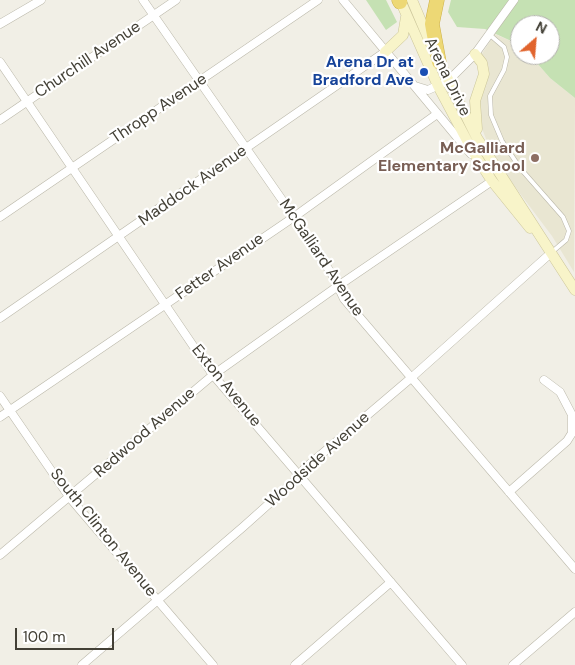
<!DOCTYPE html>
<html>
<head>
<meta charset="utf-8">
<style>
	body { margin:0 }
	#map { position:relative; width:575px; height:665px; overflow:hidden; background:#f1efe6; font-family:"DM Sans",sans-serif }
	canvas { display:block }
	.north { position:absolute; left:510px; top:15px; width:50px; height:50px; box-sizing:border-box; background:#fff; border:1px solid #b4b3af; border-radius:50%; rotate:27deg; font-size:14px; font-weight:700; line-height:20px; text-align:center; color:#434036 }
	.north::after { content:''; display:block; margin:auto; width:18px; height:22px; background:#e1642d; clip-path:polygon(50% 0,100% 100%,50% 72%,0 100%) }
	.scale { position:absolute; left:15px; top:628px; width:99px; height:22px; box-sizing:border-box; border:2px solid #434036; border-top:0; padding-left:6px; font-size:15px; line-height:18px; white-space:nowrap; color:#434036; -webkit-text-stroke:4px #fff; paint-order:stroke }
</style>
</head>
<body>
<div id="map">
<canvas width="575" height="665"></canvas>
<div class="north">N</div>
<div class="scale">100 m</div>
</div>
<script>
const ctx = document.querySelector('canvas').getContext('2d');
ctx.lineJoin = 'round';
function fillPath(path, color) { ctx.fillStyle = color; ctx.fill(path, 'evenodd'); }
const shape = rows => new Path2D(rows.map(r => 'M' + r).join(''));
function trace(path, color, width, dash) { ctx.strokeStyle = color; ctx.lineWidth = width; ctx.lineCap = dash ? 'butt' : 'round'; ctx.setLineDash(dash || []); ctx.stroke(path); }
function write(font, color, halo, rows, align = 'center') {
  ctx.font = font + ' "DM Sans",sans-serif'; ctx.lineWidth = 4.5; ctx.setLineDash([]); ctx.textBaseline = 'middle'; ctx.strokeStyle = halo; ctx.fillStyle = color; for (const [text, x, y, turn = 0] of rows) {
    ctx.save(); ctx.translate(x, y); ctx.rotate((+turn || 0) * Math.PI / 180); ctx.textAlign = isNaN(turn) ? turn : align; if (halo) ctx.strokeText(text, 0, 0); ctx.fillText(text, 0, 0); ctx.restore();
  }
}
fillPath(shape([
	[495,34,520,45,520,55,530,55,550,78,575,98,574,272,552,236,509,179,490,149,479,121,481,55]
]), '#e9e6d2');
fillPath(shape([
	[366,0,386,0,397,22,386,30],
	[451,0,575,0,575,98,550,78,530,55,550,55,550,25,520,25,520,45,485,29,457,27,448,12]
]), '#c5e1b3');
const service = shape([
	[490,35,504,47,507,57,504,70,490,96,491,115,502,141,520,168,563,217,569,231,566,240,552,252]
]);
const minor = shape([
	[143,0,294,217,333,276,344,299,575,569],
	[343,0,471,154],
	[0,24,41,0],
	[0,62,213,375,462,665],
	[415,86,428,90,448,81,475,54,514,0],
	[0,120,176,0],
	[0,217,318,0],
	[0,318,385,52],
	[0,396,70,498,213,665],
	[0,417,294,217,437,114],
	[509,492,567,441,572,433,572,415,560,392,544,380],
	[0,555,213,375,338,286,492,181],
	[82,665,243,527,300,476,304,469,411,378,552,252],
	[295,665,391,582],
	[513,665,575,612]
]);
const secondary = shape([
	[400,0,438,86,472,150,492,181,530,228],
	[412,0,432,47,477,138,575,290],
	[385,52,403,35,406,17],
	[475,54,482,63,484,74,475,101,477,129]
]);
const motorway = shape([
	[399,0,400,2],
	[437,0,432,24,439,62]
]);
trace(service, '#bbb8aa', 5);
trace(minor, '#bbb8aa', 9);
trace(secondary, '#ccc69b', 11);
trace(motorway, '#cbaf47', 15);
trace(service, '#fff', 4);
trace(minor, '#fff', 8);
trace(secondary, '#f8f4c9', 10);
trace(motorway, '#edd875', 14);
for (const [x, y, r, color] of [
	[424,72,5,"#1a4fb4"],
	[535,158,5,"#8d6e63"]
]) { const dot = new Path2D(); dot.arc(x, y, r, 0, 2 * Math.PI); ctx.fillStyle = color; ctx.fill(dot); trace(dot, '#fff', 2); }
write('16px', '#434036', '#fff', [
	["Churchill Avenue",88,60,-34],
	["Arena Drive",447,77,64],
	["Thropp Avenue",159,109,-34],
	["Maddock Avenue",193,186,-35],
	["McGalliard Avenue",321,258,56],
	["Fetter Avenue",220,267,-35],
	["Exton Avenue",226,386,51],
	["Redwood Avenue",145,433,-41],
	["Woodside Avenue",318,460,-42],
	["South Clinton Avenue",103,533,51]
]);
write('bold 16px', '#164399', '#fff', [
	["Arena Dr at",414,63],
	["Bradford Ave",414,81]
], 'right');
write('bold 16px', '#785e54', '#fff', [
	["McGalliard",525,149],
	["Elementary School",525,167]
], 'right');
</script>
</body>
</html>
